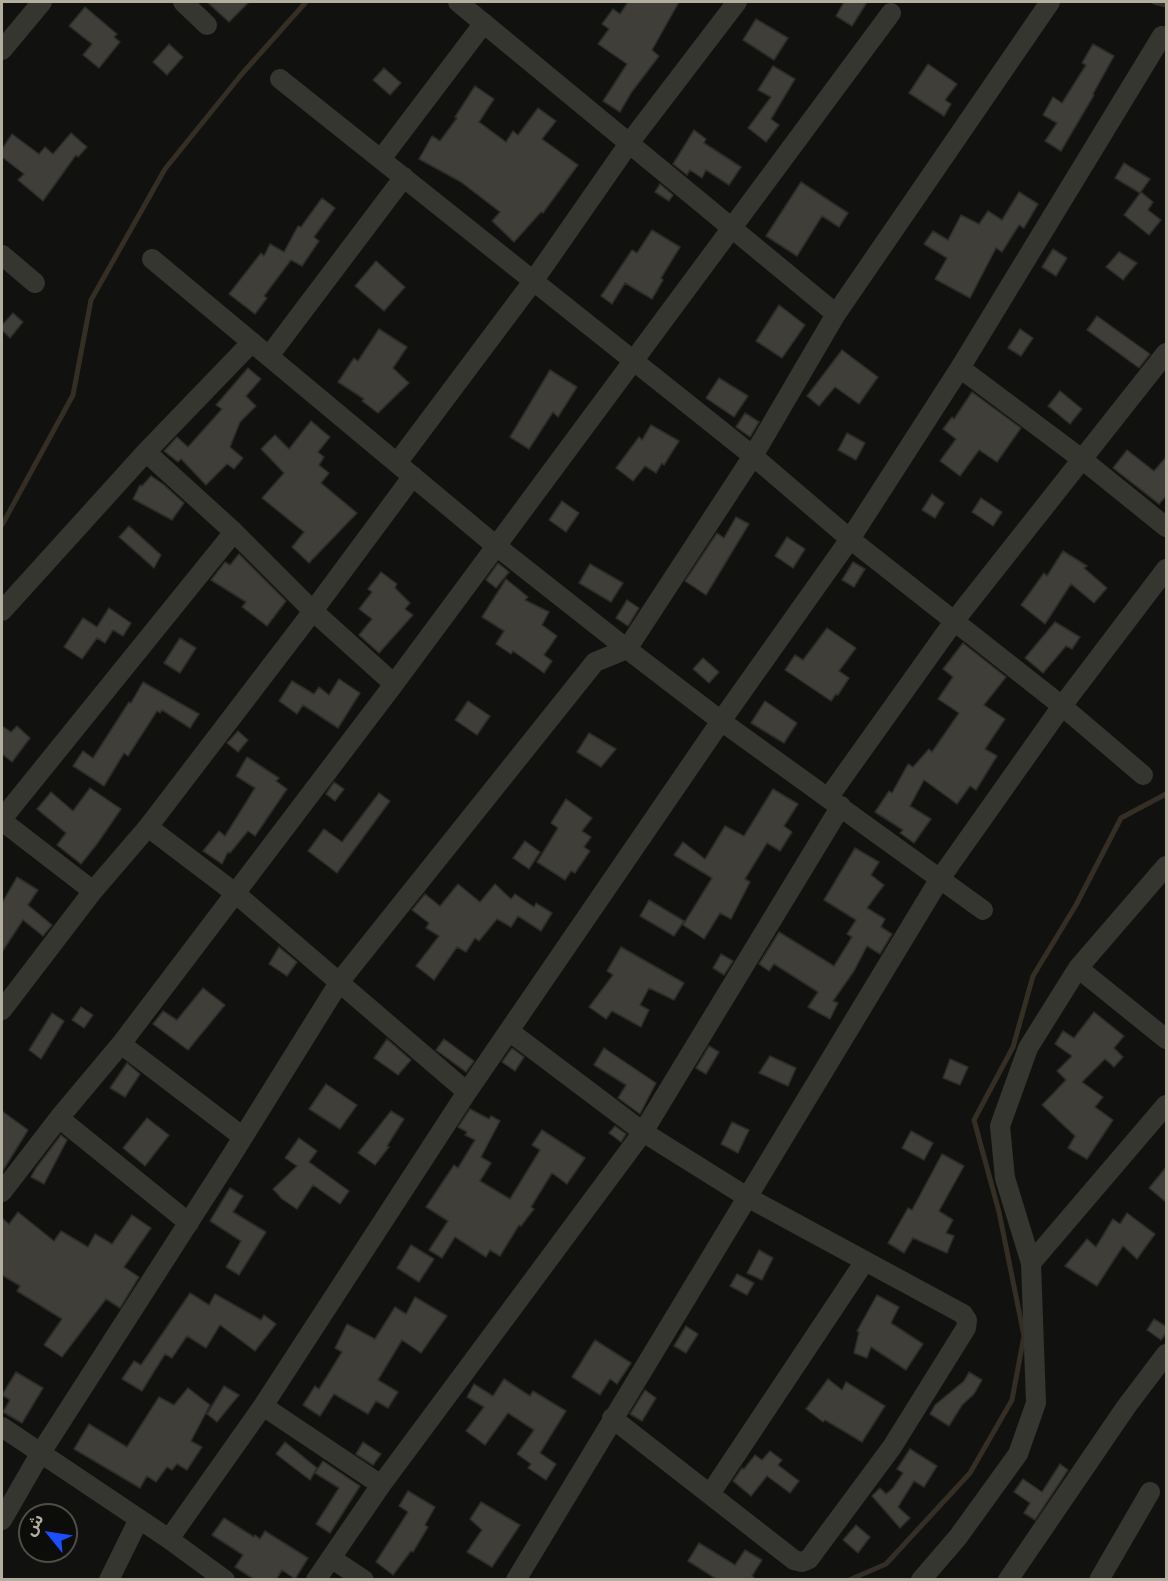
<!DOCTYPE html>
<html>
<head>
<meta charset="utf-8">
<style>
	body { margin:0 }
	#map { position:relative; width:1168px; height:1581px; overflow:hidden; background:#11110f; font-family:"Space Grotesk","Noto Sans Arabic",sans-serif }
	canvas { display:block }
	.frame { position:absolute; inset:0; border:3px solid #b3af9f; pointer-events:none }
	.north { position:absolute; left:18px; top:1503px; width:60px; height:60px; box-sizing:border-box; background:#0c0c0a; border:2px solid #4f4d46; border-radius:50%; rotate:300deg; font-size:16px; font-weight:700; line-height:24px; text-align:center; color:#b3af9f }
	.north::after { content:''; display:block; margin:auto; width:21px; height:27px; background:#1b4efd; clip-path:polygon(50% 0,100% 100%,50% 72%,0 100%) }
</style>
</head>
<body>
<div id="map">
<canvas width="1168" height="1581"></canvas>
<div class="frame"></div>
<div class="north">ش</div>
</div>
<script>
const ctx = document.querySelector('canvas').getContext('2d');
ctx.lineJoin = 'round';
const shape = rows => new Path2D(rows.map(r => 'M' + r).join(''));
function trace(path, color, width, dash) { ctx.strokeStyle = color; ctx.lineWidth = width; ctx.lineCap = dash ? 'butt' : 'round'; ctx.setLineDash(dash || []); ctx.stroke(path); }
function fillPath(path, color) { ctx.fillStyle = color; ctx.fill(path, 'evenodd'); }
trace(shape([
	[1154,2,1166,5],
	[2,525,73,395,91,300,165,169,241,75,306,2],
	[849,1580,886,1564,970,1473,1012,1400,1024,1336,999,1212,974,1120,1013,1047,1033,976,1076,905,1121,818,1166,794]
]), '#352e25', 5);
const building = shape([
	[207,2,249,2,229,22,207,2],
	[628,2,679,2,652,50,659,56,631,93,620,112,603,101,627,64,598,44,609,29,602,24,613,9,620,14,628,2],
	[844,2,867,2,852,26,836,16,844,2],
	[85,7,117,34,114,37,120,42,99,68,83,55,92,44,69,26,85,7],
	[756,19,788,38,774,60,743,40,756,19],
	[169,44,183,57,167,75,153,62,169,44],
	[1093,44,1114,56,1093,94,1094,95,1061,151,1045,141,1057,123,1043,115,1053,97,1062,103,1086,65,1082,63,1093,44],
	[928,64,957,84,945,100,951,104,944,116,909,93,928,64],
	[773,66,795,79,771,119,779,125,766,142,748,128,771,97,758,90,773,66],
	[384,68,401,83,390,95,373,80,384,68],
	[475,86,494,99,479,122,506,142,513,131,518,135,538,108,556,121,542,139,578,165,543,213,541,212,514,242,492,221,500,212,461,182,419,159,432,136,440,141,457,118,455,117,475,86],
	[694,130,706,139,704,143,741,167,729,185,706,170,702,178,690,170,687,175,673,164,694,130],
	[71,133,87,147,78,157,76,155,43,201,18,180,24,174,2,157,2,149,12,134,39,154,45,147,53,154,71,133],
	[1124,163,1150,179,1140,193,1115,178,1124,163],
	[801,182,848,213,839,227,822,216,797,256,766,236,801,182],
	[660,184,673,195,669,201,655,192,660,184],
	[1019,192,1038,204,1024,228,1019,225,1002,252,996,248,970,298,935,279,947,258,924,244,933,231,948,240,961,215,979,224,988,211,1002,220,1019,192],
	[1141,192,1153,202,1148,210,1161,220,1149,235,1124,215,1141,192],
	[322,198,335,208,314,237,319,241,302,266,291,260,264,296,267,298,255,314,229,294,261,253,264,256,270,244,284,252,298,226,301,227,322,198],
	[652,230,680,247,661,278,663,280,652,299,625,283,612,304,601,296,632,250,637,253,652,230],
	[1053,249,1067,258,1056,276,1042,267,1053,249],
	[1119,252,1137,263,1123,280,1106,267,1119,252],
	[376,261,405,287,384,311,355,286,376,261],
	[779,305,805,325,782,358,756,341,779,305],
	[13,313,23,322,10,338,2,330,2,325,13,313],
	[1097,316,1150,354,1139,368,1087,330,1097,316],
	[379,329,407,347,393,368,409,383,378,413,362,401,364,399,338,382,354,358,358,361,379,329],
	[1020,329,1033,338,1021,356,1008,348,1020,329],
	[842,350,878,377,859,404,835,387,819,406,807,396,842,350],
	[248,368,261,379,246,396,256,406,240,422,230,447,243,458,234,469,227,464,206,485,181,459,178,462,164,451,177,437,188,447,222,409,216,405,248,368],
	[550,370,577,387,558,417,553,412,529,449,510,437,550,370],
	[719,378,748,396,734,417,706,398,719,378],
	[1060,391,1082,409,1070,424,1048,406,1060,391],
	[972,392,1021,428,997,462,979,450,960,476,940,461,956,439,943,429,952,417,954,419,972,392],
	[745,413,759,422,750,437,736,427,745,413],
	[311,421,330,437,318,452,324,457,319,465,329,473,321,483,357,513,309,563,292,547,304,532,262,498,284,473,261,449,275,435,289,449,311,421],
	[651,425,679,441,664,465,662,463,656,473,645,466,633,481,616,468,639,437,642,440,651,425],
	[847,433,865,443,856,460,838,450,847,433],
	[1127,450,1154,471,1167,456,1167,495,1159,504,1113,468,1127,450],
	[151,476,163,484,184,503,172,520,133,499,140,485,142,486,151,476],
	[932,494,944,503,935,518,922,510,932,494],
	[981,498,1002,512,993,526,972,512,981,498],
	[562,501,579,513,566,532,549,520,562,501],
	[736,517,749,524,706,595,685,581,717,533,724,538,736,517],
	[129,526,161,555,154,568,119,537,129,526],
	[787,537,805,549,793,568,775,556,787,537],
	[1063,551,1087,566,1084,568,1107,588,1094,603,1071,584,1045,624,1021,605,1044,573,1047,576,1063,551],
	[239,554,286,601,267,626,242,607,246,602,211,580,225,562,230,565,239,554],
	[853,562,865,569,854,587,842,580,853,562],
	[498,563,509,572,496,588,486,580,498,563],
	[590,564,623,583,611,602,579,583,590,564],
	[381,572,397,584,395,588,410,603,405,609,413,615,379,653,359,635,372,619,359,609,372,592,368,589,381,572],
	[506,579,528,597,525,600,549,612,542,625,557,636,544,655,552,661,544,673,513,651,511,654,496,644,504,631,482,617,506,579],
	[627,600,639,608,628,626,616,618,627,600],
	[109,608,131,623,123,636,113,630,105,643,97,638,82,659,64,647,83,618,97,627,109,608],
	[1055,622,1080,637,1072,649,1066,646,1043,673,1025,658,1055,622],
	[827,628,856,648,839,671,849,678,838,695,836,694,831,701,785,670,795,655,803,660,827,628],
	[180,638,196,648,180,673,164,663,180,638],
	[963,643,1006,677,984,705,1005,719,985,749,997,756,976,790,970,786,957,804,924,780,910,806,931,819,914,843,900,833,903,830,875,812,889,791,892,793,908,764,913,767,929,749,932,752,959,713,938,699,953,677,943,669,963,643],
	[703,658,719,672,709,683,693,669,703,658],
	[339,679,360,693,338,728,303,705,297,714,279,701,292,681,314,694,319,687,329,695,339,679],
	[143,682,199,714,190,728,162,710,160,713,157,711,128,756,124,753,104,786,73,766,83,751,93,758,129,702,131,703,143,682],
	[468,701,490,716,477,735,455,720,468,701],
	[765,701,797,723,784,743,751,723,765,701],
	[2,726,11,732,17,726,30,738,12,762,2,754,2,726],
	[238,731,248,740,238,752,227,743,238,731],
	[589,733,616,749,601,767,577,752,589,733],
	[247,757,279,778,276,781,287,789,255,836,248,831,230,853,228,852,222,864,203,851,219,831,225,836,255,788,236,776,247,757],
	[334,782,344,789,335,801,326,794,334,782],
	[90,788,121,809,97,844,81,864,57,845,66,833,37,809,51,792,73,811,90,788],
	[773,789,798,804,784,826,792,832,780,851,767,843,745,879,750,882,731,919,720,913,704,939,683,925,712,878,674,855,683,842,705,859,725,826,744,836,773,789],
	[379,793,390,801,337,873,308,851,324,829,342,842,379,793],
	[566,799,592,818,582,831,591,837,584,847,590,851,575,873,571,871,565,880,537,862,558,828,551,823,566,799],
	[525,841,540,852,529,869,513,858,525,841],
	[855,848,879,862,871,875,884,885,867,908,885,919,881,927,892,934,880,954,867,946,854,971,833,1001,838,1003,830,1019,808,1007,818,992,774,964,769,971,759,964,779,932,834,966,852,937,847,934,856,920,824,900,855,848],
	[17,877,38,890,28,905,52,925,43,936,23,920,2,952,2,903,17,877],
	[458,884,480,902,495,884,511,899,515,894,534,907,536,903,552,913,541,931,518,916,511,927,497,919,479,941,475,938,466,952,457,947,434,980,416,966,439,936,426,928,429,923,412,910,425,894,440,906,458,884],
	[649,900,684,921,674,936,640,916,649,900],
	[279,947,297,962,287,976,269,964,279,947],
	[621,947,684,983,674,1000,649,988,640,1005,649,1010,641,1027,612,1011,606,1019,589,1007,613,975,607,971,621,947],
	[721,954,733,961,724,975,713,968,721,954],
	[203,988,225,1005,188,1050,153,1024,163,1011,177,1020,203,988],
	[81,1007,93,1015,84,1028,72,1020,81,1007],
	[1094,1012,1124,1036,1114,1048,1123,1057,1114,1067,1105,1059,1082,1082,1103,1097,1095,1107,1113,1120,1087,1159,1068,1148,1075,1136,1042,1105,1066,1080,1057,1071,1072,1056,1055,1044,1063,1031,1074,1038,1094,1012],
	[52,1013,64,1021,41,1059,29,1050,52,1013],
	[387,1039,411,1060,398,1075,374,1058,387,1039],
	[444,1039,474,1061,466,1072,436,1050,444,1039],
	[709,1046,719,1052,706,1074,696,1068,709,1046],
	[512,1048,524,1057,515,1071,502,1062,512,1048],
	[604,1048,656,1083,640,1114,618,1098,626,1085,594,1065,604,1048],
	[770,1056,796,1068,788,1086,759,1073,770,1056],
	[950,1059,968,1067,960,1085,943,1078,950,1059],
	[127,1063,140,1074,125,1097,110,1088,127,1063],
	[326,1084,357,1105,340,1129,309,1109,326,1084],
	[470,1109,489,1119,491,1116,500,1121,481,1157,491,1163,480,1181,510,1199,540,1150,532,1145,542,1130,585,1158,567,1184,552,1173,531,1207,534,1209,521,1226,519,1225,500,1256,490,1250,486,1257,455,1237,442,1258,429,1250,448,1221,426,1207,454,1165,458,1168,475,1140,465,1135,467,1132,458,1127,470,1109],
	[2,1111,28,1130,2,1172,2,1111],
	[391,1111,404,1119,387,1146,389,1147,375,1165,358,1153,391,1111],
	[147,1118,169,1135,145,1166,123,1148,147,1118],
	[732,1122,749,1130,738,1153,721,1144,732,1122],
	[615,1126,626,1134,621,1142,609,1133,615,1126],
	[911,1131,933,1143,924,1160,902,1148,911,1131],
	[61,1135,67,1140,44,1184,31,1177,36,1168,61,1135],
	[299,1138,317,1151,309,1162,349,1191,340,1204,313,1185,297,1209,282,1199,273,1189,297,1166,285,1158,299,1138],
	[942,1154,964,1166,939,1211,953,1220,946,1233,954,1236,947,1253,913,1238,904,1253,888,1243,908,1208,912,1210,942,1154],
	[1167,1166,1167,1203,1149,1188,1167,1166],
	[230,1188,243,1196,233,1212,266,1232,239,1275,226,1267,241,1241,210,1221,230,1188],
	[18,1212,54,1241,61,1231,88,1247,95,1234,112,1244,132,1215,151,1228,124,1267,139,1277,120,1308,106,1299,62,1357,44,1345,62,1319,17,1291,20,1286,2,1275,2,1218,9,1224,18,1212],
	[1127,1213,1155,1234,1137,1259,1123,1246,1097,1286,1065,1266,1087,1239,1096,1247,1113,1219,1120,1224,1127,1213],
	[411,1245,434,1259,419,1282,397,1268,411,1245],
	[759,1250,773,1258,762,1280,747,1273,759,1250],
	[737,1274,754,1283,747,1295,730,1286,737,1274],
	[190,1293,209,1305,215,1294,261,1320,264,1315,276,1324,255,1351,220,1325,206,1348,187,1336,172,1358,165,1354,142,1391,122,1379,134,1361,141,1365,190,1293],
	[877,1295,899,1307,891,1323,923,1344,906,1370,871,1347,867,1358,854,1353,859,1332,857,1331,877,1295],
	[415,1297,447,1316,421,1353,402,1340,378,1380,398,1392,388,1408,376,1401,368,1414,334,1394,320,1416,303,1405,315,1386,319,1389,342,1352,335,1348,347,1324,375,1339,395,1307,406,1314,415,1297],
	[1154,1319,1167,1327,1167,1332,1161,1340,1147,1330,1154,1319],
	[686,1326,698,1334,686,1353,674,1346,686,1326],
	[595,1340,631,1363,617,1384,610,1379,600,1395,572,1377,595,1340],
	[16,1372,43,1388,22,1423,3,1412,10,1400,2,1395,16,1372],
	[969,1372,982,1380,974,1394,962,1405,949,1426,930,1414,935,1405,964,1381,969,1372],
	[504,1379,530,1396,533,1391,566,1411,540,1453,556,1464,546,1480,528,1468,531,1464,517,1454,534,1430,508,1413,485,1445,466,1431,484,1407,467,1397,474,1384,493,1396,504,1379],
	[828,1379,842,1390,846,1382,885,1406,862,1442,825,1420,823,1422,806,1409,828,1379],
	[224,1386,239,1395,217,1422,207,1414,224,1386],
	[188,1388,210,1405,191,1441,202,1447,187,1470,177,1464,172,1470,167,1467,156,1482,147,1476,140,1488,74,1449,89,1424,127,1447,159,1397,174,1405,188,1388],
	[645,1390,656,1398,642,1421,630,1414,645,1390],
	[285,1442,317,1468,310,1480,276,1454,285,1442],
	[363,1442,381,1454,373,1465,356,1454,363,1442],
	[910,1449,937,1466,924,1487,914,1481,898,1507,910,1518,900,1528,872,1496,880,1488,886,1494,893,1488,903,1473,897,1469,910,1449],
	[770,1451,782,1460,778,1465,799,1481,790,1493,767,1476,751,1496,733,1481,742,1468,744,1469,755,1455,762,1460,770,1451],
	[323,1461,360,1486,330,1533,316,1524,339,1488,315,1473,323,1461],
	[1060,1464,1068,1470,1035,1520,1024,1513,1030,1503,1014,1492,1023,1479,1042,1492,1060,1464],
	[408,1491,435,1507,425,1525,428,1527,413,1552,411,1551,393,1575,376,1562,408,1512,399,1506,408,1491],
	[481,1502,520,1525,492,1567,467,1552,482,1530,470,1519,481,1502],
	[224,1518,254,1537,255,1535,260,1539,265,1531,308,1558,295,1579,282,1570,276,1580,255,1580,235,1567,243,1555,212,1535,224,1518],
	[856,1525,870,1537,858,1553,843,1540,856,1525],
	[699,1543,735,1565,745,1550,762,1560,752,1576,757,1580,718,1580,688,1561,699,1543]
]);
fillPath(building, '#3f3e38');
trace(building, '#2c2d29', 1.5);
trace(shape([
	[183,2,207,25],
	[458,2,836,314],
	[2,50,42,2],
	[280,79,753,456,850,539,1062,706,1143,775],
	[381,159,484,23],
	[2,255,35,283],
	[152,259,495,545,627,649,721,721,983,910],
	[269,356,404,177],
	[960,368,1083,460,1166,527],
	[146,452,234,532,313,611,394,684],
	[397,463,534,280,630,142,737,2],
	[2,611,146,452,252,342],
	[828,798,955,620,1166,353],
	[2,819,234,532],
	[2,821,93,891],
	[148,827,235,893,467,1092],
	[1078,968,1166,1039],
	[2,1010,93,891,148,827,313,611,413,476],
	[509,1031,643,1132,747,1197,963,1314,967,1320,966,1328,892,1447,809,1559,802,1562,794,1560,612,1418],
	[121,1044,243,1137],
	[59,1118,189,1223],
	[2,1192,59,1118,121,1044,394,684,891,13],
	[1031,1263,1166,1105],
	[263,1406,381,1485],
	[2,1427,169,1539,225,1580],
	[710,1494,865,1261],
	[2,1520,40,1454,230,1158,340,981,595,662,627,649,753,456,836,314,1050,2],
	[169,1539,263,1406,467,1092,721,721,850,539,960,368,1162,36],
	[331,1558,364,1580],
	[109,1580,139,1519],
	[316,1580,381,1485,643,1132,841,806],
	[516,1580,939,880,1062,706,1166,569],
	[921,1580,958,1537,1018,1454,1036,1403,1031,1263,1005,1178,1000,1126,1028,1048,1078,968,1166,866],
	[1008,1580,1126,1407,1166,1354],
	[1099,1580,1150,1492]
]), '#363630', 20);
</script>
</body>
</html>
